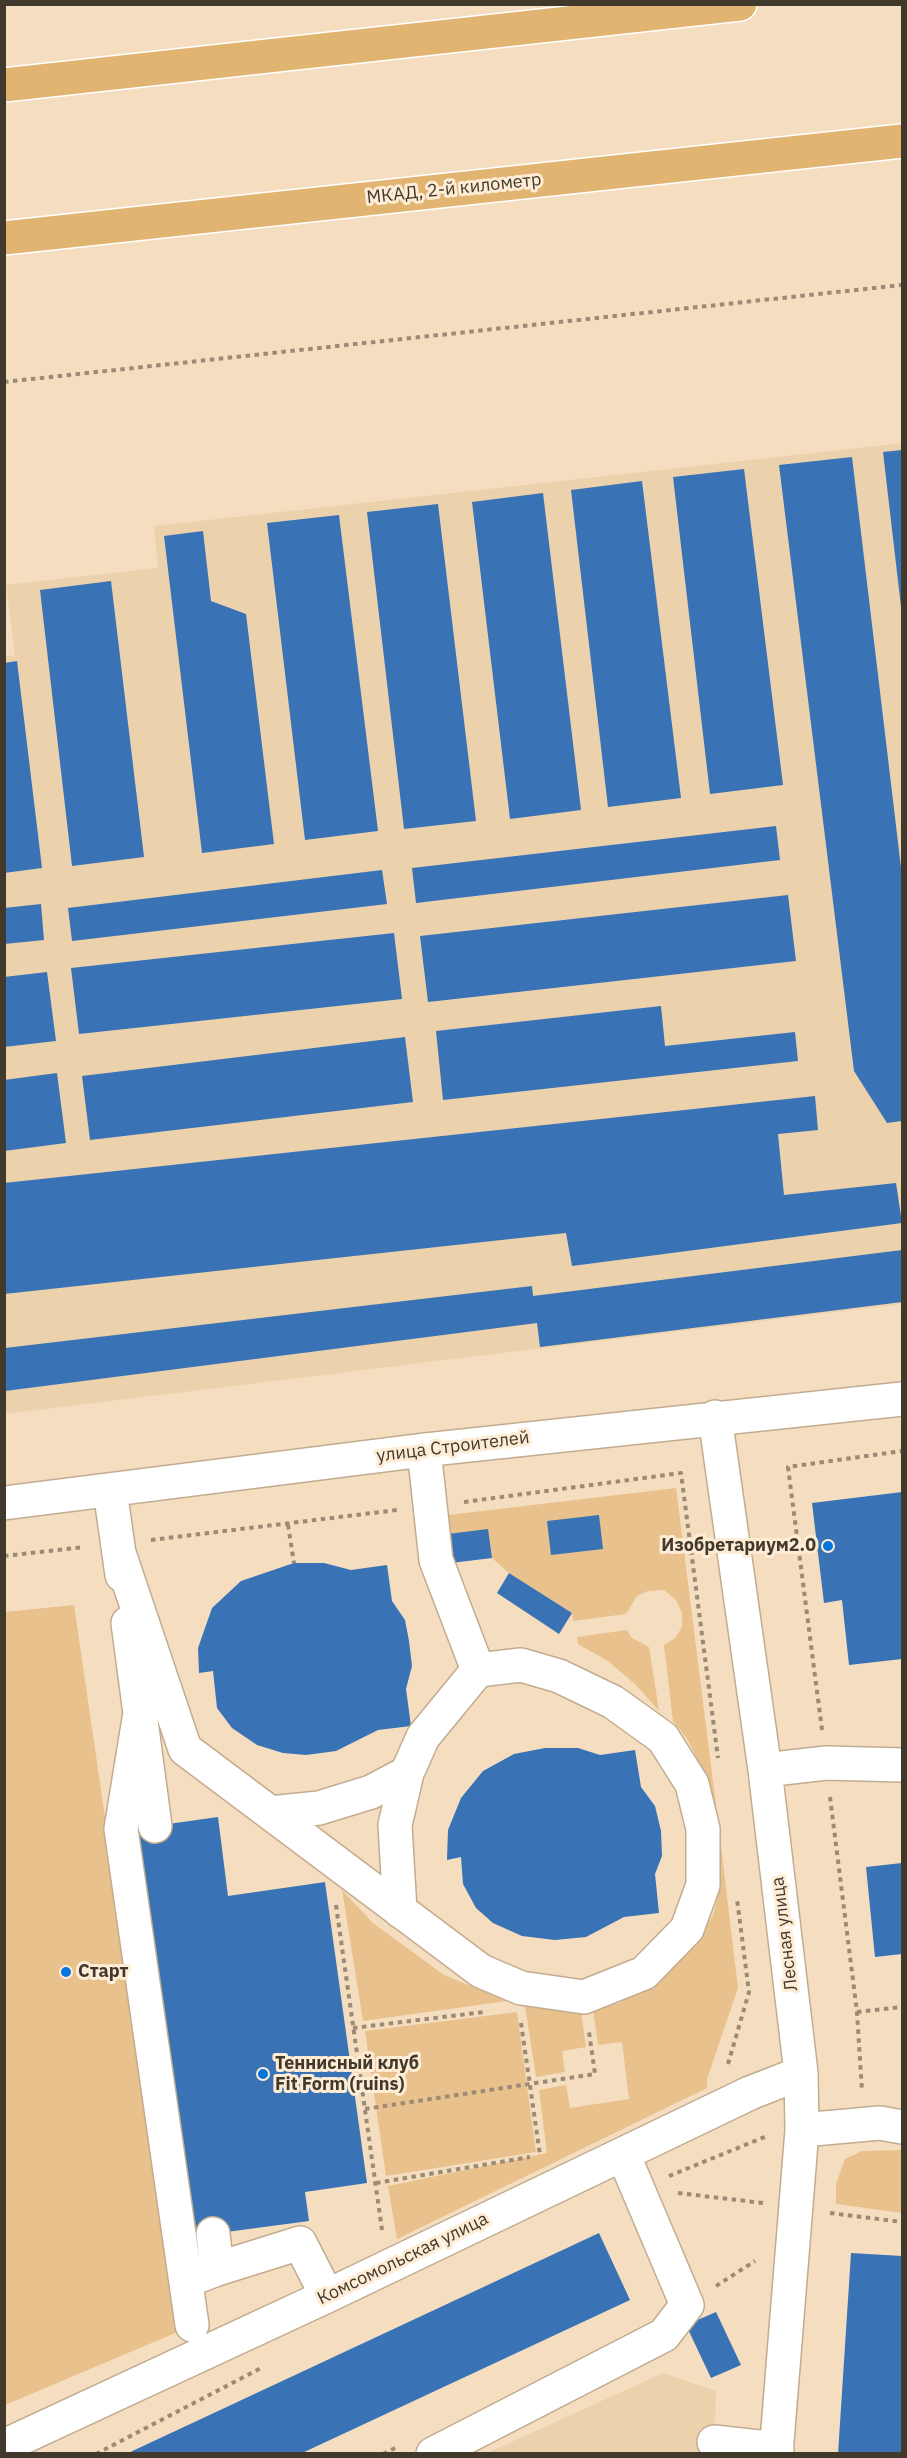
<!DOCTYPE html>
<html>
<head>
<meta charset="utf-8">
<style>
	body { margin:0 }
	#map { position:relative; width:907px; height:2458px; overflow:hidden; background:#f5dec0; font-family:"IBM Plex Sans",sans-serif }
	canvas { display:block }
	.frame { position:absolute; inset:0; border:6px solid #42392d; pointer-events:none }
</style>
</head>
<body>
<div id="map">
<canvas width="907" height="2458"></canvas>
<div class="frame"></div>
</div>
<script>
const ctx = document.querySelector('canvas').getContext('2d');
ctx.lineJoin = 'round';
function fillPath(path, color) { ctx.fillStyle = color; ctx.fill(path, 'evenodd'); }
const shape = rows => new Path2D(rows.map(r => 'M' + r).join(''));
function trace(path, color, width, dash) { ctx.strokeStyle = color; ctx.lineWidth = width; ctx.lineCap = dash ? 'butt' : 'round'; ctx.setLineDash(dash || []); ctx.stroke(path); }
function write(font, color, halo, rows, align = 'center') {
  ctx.font = font + ' "IBM Plex Sans",sans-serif'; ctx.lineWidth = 6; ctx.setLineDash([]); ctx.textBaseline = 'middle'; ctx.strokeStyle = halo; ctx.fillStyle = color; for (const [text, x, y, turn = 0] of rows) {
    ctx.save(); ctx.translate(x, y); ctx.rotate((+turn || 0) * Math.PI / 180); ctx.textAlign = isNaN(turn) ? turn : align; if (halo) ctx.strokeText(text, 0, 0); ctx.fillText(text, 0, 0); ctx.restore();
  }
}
fillPath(shape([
	[902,443,902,1304,5,1414,4,657,15,655,6,585,158,568,154,526],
	[663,2373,716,2391,714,2453,485,2454]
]), '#ecd1ad');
fillPath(shape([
	[676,1488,719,1829,738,1988,707,2079,707,2088,397,2239,388,2186,547,2153,539,2090,566,2085,570,2108,629,2099,622,2042,598,2045,593,2010,619,2003,645,1989,673,1968,697,1941,713,1915,720,1888,719,1829,703,1771,689,1742,673,1721,664,1645,675,1638,682,1627,682,1613,676,1600,664,1590,648,1591,637,1596,626,1614,573,1621,572,1613,509,1573,492,1558,448,1534,440,1516],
	[74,1605,180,2331,5,2405,5,1612],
	[627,1630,632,1638,649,1647,659,1711,636,1685,608,1661,578,1644,577,1637],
	[342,1890,373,1923,444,1975,507,2001,363,2021],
	[525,2006,581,2011,586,2047,562,2051,565,2072,536,2077],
	[517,2012,536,2152,386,2176,365,2031],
	[902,2150,902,2213,836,2204,836,2184,845,2159,862,2151]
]), '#e8c18c');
fillPath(shape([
	[902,450,902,607,901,607,883,452],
	[852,457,902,876,902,1121,887,1123,854,1071,779,465],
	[744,469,783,785,710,794,673,477],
	[642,481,681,798,608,807,571,490],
	[543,493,581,810,510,819,472,502],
	[438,504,476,821,404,829,367,512],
	[339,515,378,831,305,840,267,523],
	[203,531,211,601,246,614,274,844,202,853,164,536],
	[111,581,144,857,72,866,40,590],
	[17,661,42,868,4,873,4,663],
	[776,826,780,860,416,903,412,868],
	[382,870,387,904,72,941,68,908],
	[788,895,796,961,428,1002,420,936],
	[41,904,44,940,4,944,4,908],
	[394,933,402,999,79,1034,71,968],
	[47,972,56,1041,4,1047,4,977],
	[661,1006,665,1046,795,1032,798,1061,443,1100,436,1031],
	[405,1037,413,1102,90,1140,82,1076],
	[57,1073,66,1143,4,1151,4,1080],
	[815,1096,818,1130,778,1134,784,1195,896,1183,902,1223,572,1266,566,1233,4,1294,4,1183],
	[902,1250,902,1302,540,1347,537,1323,5,1391,5,1348,532,1286,533,1296],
	[902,1492,902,1659,849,1665,842,1600,824,1603,812,1503],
	[599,1515,603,1549,551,1555,547,1521],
	[488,1529,492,1558,451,1563,448,1534],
	[294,1563,324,1563,351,1570,387,1565,392,1601,405,1620,409,1641,412,1666,406,1689,411,1726,378,1730,336,1751,306,1755,283,1753,257,1745,232,1728,217,1708,213,1671,199,1673,198,1648,212,1608,241,1581],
	[509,1573,572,1613,559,1634,497,1593],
	[545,1748,578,1748,600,1755,635,1750,641,1787,655,1806,661,1831,662,1856,655,1874,659,1913,624,1917,586,1937,555,1940,522,1936,493,1923,476,1908,463,1884,461,1857,447,1860,448,1830,461,1798,483,1771,514,1754],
	[218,1817,228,1896,325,1882,367,2183,305,2192,309,2221,189,2237,133,1829],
	[902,1863,902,1954,875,1957,866,1867],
	[599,2233,630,2300,300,2454,126,2454],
	[851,2253,902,2256,902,2454,838,2454],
	[716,2312,741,2365,711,2378,686,2325]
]), '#3972b5');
const minor = shape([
	[715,1417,765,1770,801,2073,802,2130,776,2454],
	[424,1450,436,1560,478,1670],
	[110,1490,122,1575],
	[4,1503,424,1450,902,1399],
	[119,1553,185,1749,481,1971,521,1988,584,1997,644,1973,687,1929,703,1885,703,1829,692,1784,663,1738,613,1702,559,1676,521,1665,478,1670,423,1737,407,1773,395,1825,400,1911],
	[128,1623,155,1826],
	[140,1713,121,1829,192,2325],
	[765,1770,826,1763,902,1765],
	[270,1813,319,1808,371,1792,407,1773],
	[802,2130,880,2123,902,2127],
	[217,2269,300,2243,327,2296],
	[196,2277,217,2269,213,2234],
	[714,2442,777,2449],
	[4,2446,327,2296,750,2093,801,2073],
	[433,2454,664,2335,687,2305,623,2154]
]);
const highway = shape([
	[4,85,740,4],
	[4,238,902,141]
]);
trace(minor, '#c2ac90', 36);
trace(highway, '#fff', 36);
trace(shape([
	[4,382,902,285],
	[464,1502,681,1473,718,1758],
	[288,1525,294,1563],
	[151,1540,397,1510],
	[798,1551,818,1549],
	[4,1556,84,1547],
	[822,1730,788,1467,902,1451],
	[830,1797,857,2012,862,2091],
	[336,1905,382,2230],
	[857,2012,902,2007],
	[521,2023,540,2155],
	[353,2028,484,2012],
	[728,2064,749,1992,737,1899],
	[365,2109,595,2074,589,2032],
	[669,2176,767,2136],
	[376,2183,530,2157],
	[678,2193,763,2203],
	[830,2213,902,2222],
	[716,2286,755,2261],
	[96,2454,263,2367],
	[383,2454,399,2446]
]), '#9b8b76', 4, [4.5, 4.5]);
trace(minor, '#fff', 33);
trace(highway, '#e2b472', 33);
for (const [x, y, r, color] of [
	[828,1546,6,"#0575dd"],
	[66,1972,6,"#0575dd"],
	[263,2074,6,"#0575dd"]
]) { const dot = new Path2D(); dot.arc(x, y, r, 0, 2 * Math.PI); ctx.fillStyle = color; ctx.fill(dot); trace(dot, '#feecd4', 2); }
write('18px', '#42392d', '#feecd4', [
	["МКАД, 2-й километр",454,189,-6],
	["улица Строителей",453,1447,-7],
	["Лесная улица",785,1934,-97],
	["Комсомольская улица",403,2259,-26]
]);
write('bold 18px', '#42392d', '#feecd4', [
	["Изобретариум2.0",816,1546,"right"],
	["Старт",78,1972],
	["Теннисный клуб",275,2064],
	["Fit Form (ruins)",275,2085]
], 'left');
</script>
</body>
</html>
